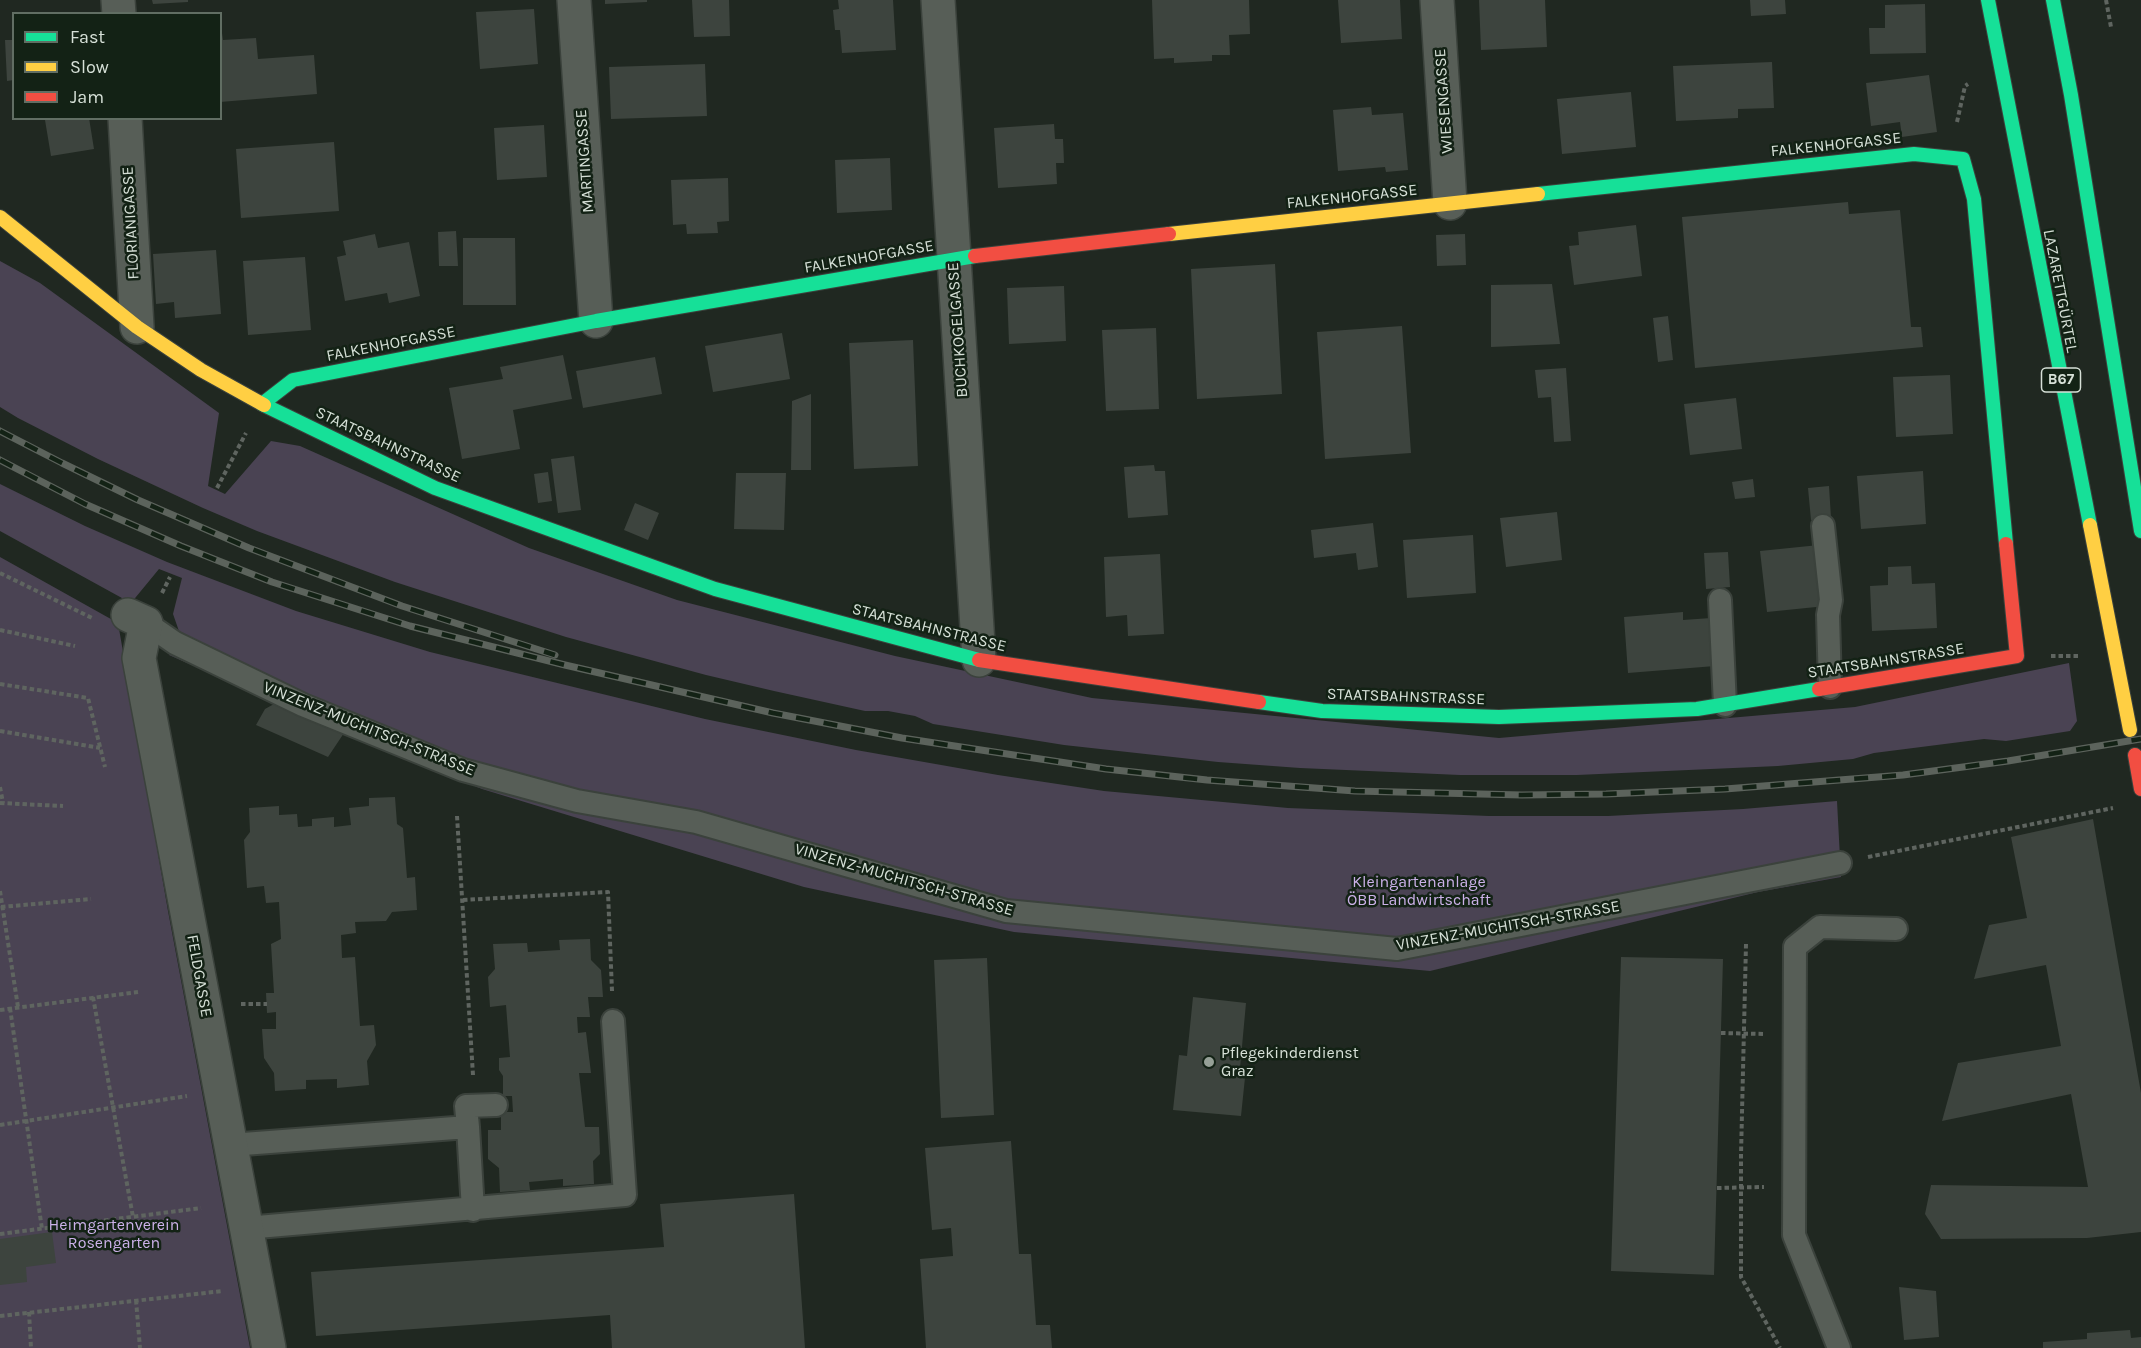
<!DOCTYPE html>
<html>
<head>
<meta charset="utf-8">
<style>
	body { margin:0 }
	#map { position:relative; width:2141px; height:1348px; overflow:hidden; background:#202821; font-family:Karla,sans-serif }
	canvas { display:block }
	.legend { position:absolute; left:12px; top:12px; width:210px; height:108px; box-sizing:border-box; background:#132215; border:2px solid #616e63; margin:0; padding:8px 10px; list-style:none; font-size:18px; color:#d6e0d7 }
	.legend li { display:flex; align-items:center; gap:12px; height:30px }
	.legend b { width:30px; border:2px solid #616e63 }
</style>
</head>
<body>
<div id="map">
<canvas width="2141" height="1348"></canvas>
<ul class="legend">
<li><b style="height:8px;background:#16e098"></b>Fast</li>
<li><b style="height:8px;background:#ffcf43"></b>Slow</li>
<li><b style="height:8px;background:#f24e42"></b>Jam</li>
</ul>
</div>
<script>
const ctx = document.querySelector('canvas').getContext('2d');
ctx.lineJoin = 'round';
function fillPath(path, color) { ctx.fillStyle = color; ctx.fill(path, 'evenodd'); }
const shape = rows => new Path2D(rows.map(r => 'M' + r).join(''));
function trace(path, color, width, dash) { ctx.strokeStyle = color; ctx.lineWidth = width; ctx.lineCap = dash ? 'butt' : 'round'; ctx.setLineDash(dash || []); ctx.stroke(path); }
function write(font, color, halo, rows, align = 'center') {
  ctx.font = font + ' Karla,sans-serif'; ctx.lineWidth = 5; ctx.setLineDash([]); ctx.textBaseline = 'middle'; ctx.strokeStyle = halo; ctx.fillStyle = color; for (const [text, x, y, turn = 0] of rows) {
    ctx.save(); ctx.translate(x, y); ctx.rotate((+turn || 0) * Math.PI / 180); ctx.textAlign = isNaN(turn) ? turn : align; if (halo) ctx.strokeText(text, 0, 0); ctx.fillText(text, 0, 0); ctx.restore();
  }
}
fillPath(shape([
	[0,261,40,283,219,413,208,486,225,494,271,441,300,446,529,548,677,600,895,656,1092,698,1499,738,1855,707,2069,663,2077,721,2070,731,2006,741,1984,739,1874,753,1853,759,1778,766,1577,775,1460,775,1300,768,1218,762,1064,745,933,724,915,716,888,711,865,711,774,691,706,675,566,637,395,582,257,531,203,508,98,459,18,418,0,407],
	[0,484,85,526,167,562,296,611,430,652,705,719,856,750,998,775,1104,791,1288,808,1489,816,1608,816,1743,809,1837,801,1841,877,1758,892,1430,971,1014,932,804,887,482,789,364,741,169,655,180,634,173,614,182,578,159,569,131,603,0,531],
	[0,557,118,623,168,911,250,1348,0,1348]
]), '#4a4353');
fillPath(shape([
	[152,0,188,0,188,2,153,4],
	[605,0,647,0,647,2,605,4],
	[692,0,729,0,730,36,694,37],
	[838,0,893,0,896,50,842,53,840,30,835,30,833,10,839,9],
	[1152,0,1249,0,1250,34,1229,35,1230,55,1212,55,1212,61,1174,63,1174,58,1154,59],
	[1338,0,1400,0,1402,39,1341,43],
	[1479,0,1545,0,1547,47,1481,50],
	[1750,0,1785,0,1786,14,1751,16],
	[1925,4,1926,53,1870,54,1869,28,1885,28,1885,5],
	[534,9,538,64,480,69,476,12],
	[220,33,222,33,223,40,256,38,258,59,314,55,317,94,220,102],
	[5,40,14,40,14,80,7,81],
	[1772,62,1774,108,1738,109,1738,118,1676,121,1673,66],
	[705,64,707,116,611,119,609,67],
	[1929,75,1937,132,1902,137,1900,122,1871,126,1866,83],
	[1631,92,1636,147,1562,154,1557,99],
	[1371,107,1372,115,1403,113,1408,170,1386,172,1385,167,1338,171,1333,110],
	[54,118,89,118,94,149,51,156,45,120],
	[1054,124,1055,139,1063,139,1064,163,1056,163,1057,184,998,188,994,128],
	[544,125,547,177,497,180,494,128],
	[334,142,339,211,241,218,236,149],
	[890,158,892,210,837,213,835,160],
	[728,178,729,221,717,222,718,233,687,234,686,224,673,225,671,180],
	[1848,202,1849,214,1900,210,1911,327,1921,327,1923,347,1695,368,1682,217],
	[1636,225,1642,276,1574,285,1569,246,1579,245,1578,232],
	[456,231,458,266,439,266,438,232],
	[375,234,378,248,409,242,420,296,389,303,387,293,345,301,337,257,346,255,343,241],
	[1465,234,1466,265,1437,266,1436,235],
	[463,238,515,238,516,305,463,305],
	[216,250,221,314,175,318,174,302,156,304,153,254],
	[305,257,311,330,248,335,243,261],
	[1275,264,1282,394,1197,399,1191,269],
	[1552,284,1560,344,1491,347,1491,285],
	[1064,286,1066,341,1009,344,1007,288],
	[1668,316,1673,360,1658,362,1653,318],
	[1402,326,1411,453,1325,459,1317,332],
	[1156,328,1159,409,1106,411,1102,330],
	[782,333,790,379,713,392,705,346],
	[913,340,918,466,854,469,849,343],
	[563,355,572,399,513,410,520,449,462,459,449,388,503,379,500,367],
	[655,357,662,394,583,408,576,371],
	[1566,368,1571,441,1554,442,1551,397,1538,398,1535,370],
	[1950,375,1953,434,1896,437,1893,377],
	[811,394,811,470,791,470,792,401],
	[1736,398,1742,449,1690,455,1684,404],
	[574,456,581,510,558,513,551,459],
	[1154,465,1155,471,1165,471,1168,515,1128,518,1124,467],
	[1923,471,1926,524,1861,529,1857,476],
	[548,472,552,501,538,503,534,474],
	[736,473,786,473,784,530,734,529],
	[1753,479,1755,497,1735,499,1732,482],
	[1829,486,1831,518,1811,520,1808,488],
	[635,503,659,513,648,540,624,530],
	[1557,512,1562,560,1506,567,1500,518],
	[1373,523,1378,567,1358,570,1356,553,1314,558,1311,530],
	[1473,535,1476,593,1407,598,1403,540],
	[1819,545,1826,606,1767,612,1760,551],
	[1728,552,1730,587,1706,589,1704,553],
	[1160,554,1164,634,1128,636,1127,615,1106,617,1104,557],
	[1911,566,1912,584,1935,583,1937,628,1872,631,1870,586,1888,585,1888,567],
	[1683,612,1683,620,1711,618,1715,666,1628,673,1624,617],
	[274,704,344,733,328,757,256,725,265,709],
	[395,797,397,824,403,828,407,878,415,877,417,910,392,912,386,921,355,922,356,933,341,935,342,958,355,957,360,1026,374,1025,376,1045,367,1061,369,1085,337,1088,337,1079,306,1080,306,1089,275,1091,274,1073,264,1058,262,1029,276,1029,276,1012,267,1013,266,993,274,993,271,944,281,939,279,902,266,903,264,886,247,888,244,840,250,832,249,808,279,806,279,815,297,814,298,827,312,826,312,819,334,817,334,827,351,825,349,808,369,806,369,798],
	[2093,819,2141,1093,2141,1232,2087,1238,1941,1239,1925,1214,1931,1185,2088,1187,2071,1094,1942,1121,1958,1063,2061,1046,2046,965,1974,979,1989,925,2027,918,2011,837],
	[590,939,591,960,601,970,603,997,588,997,590,1017,577,1017,578,1033,586,1032,591,1073,579,1073,585,1127,599,1127,600,1154,593,1161,594,1184,563,1186,563,1179,529,1182,530,1190,500,1192,499,1168,488,1159,488,1130,501,1130,501,1112,513,1112,512,1096,503,1096,503,1076,499,1070,499,1058,510,1057,506,1005,490,1007,488,977,495,969,493,944,527,943,528,952,560,950,559,940],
	[1621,957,1723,959,1714,1275,1611,1271],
	[987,958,994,1115,941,1118,934,960],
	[1193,997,1246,1003,1240,1068,1246,1068,1241,1116,1173,1110,1179,1055,1187,1056],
	[1011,1141,1019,1254,1031,1254,1036,1325,1050,1325,1052,1348,926,1348,920,1259,953,1256,951,1228,932,1230,925,1148],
	[794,1194,805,1348,612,1348,610,1315,316,1336,311,1272,664,1247,660,1204],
	[52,1232,56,1263,26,1267,27,1282,0,1285,0,1239],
	[1899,1287,1936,1291,1939,1337,1904,1340],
	[2130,1330,2131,1338,2141,1337,2141,1348,2043,1348,2043,1342,2087,1339,2087,1333]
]), '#3d443e');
const lane = shape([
	[1823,526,1831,600,1828,615,1830,687],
	[1720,600,1725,705],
	[146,623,175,643,303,705,463,770,577,801,696,822,1006,911,1397,949,1840,863],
	[468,1127,466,1106,496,1105],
	[230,1145,468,1127,473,1210],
	[246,1228,625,1195,613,1021],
	[1839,1348,1794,1235,1795,947,1820,927,1896,929]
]);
const street = shape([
	[118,0,119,14],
	[574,0,596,321],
	[938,0,979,660],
	[1437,0,1450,203],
	[125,118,137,327],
	[128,615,146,623,139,658,269,1348]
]);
const fast = shape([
	[1988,0,2090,525],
	[2053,0,2071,95,2141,531],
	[1538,194,1914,154,1963,159,1974,199,2006,544],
	[262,404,293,380,596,321,975,256],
	[264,405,435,488,715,589,979,660],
	[1259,702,1322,711,1499,717,1697,709,1819,689]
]);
const slow = shape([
	[0,217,137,327,201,370,264,405],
	[1169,234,1538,194],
	[2090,525,2130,730]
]);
const jam = shape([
	[975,256,1169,234],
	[979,660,1259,702],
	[1819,689,2017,656,2006,544],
	[2135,755,2141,789]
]);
trace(lane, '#3b423c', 26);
trace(street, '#3b423c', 36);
trace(fast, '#3b423c', 16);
trace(slow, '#3b423c', 16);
trace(jam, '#3b423c', 16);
trace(shape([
	[2106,0,2111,27],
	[1957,122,1965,86,1968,84],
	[217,488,246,433],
	[0,573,92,618],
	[162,593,170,577],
	[0,630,75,646],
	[2051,656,2080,656],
	[0,684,88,698,105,767],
	[0,731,100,748],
	[0,787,3,803],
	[0,803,63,806],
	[457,816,473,1075],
	[1868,857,2113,808],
	[0,891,18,1007],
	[463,900,608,892,612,991],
	[1,907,91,899],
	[1746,944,1741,1155,1741,1277,1780,1348],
	[93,997,133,1217],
	[241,1004,267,1004],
	[10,1008,42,1229],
	[0,1010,138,992],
	[1721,1033,1764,1034],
	[0,1125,187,1096],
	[1717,1188,1764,1187],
	[0,1234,201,1208],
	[136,1300,140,1348],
	[29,1312,31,1348],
	[0,1316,223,1291]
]), '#5f6560', 4, [4.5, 3]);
trace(lane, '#575e57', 22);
trace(street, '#575e57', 33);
trace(fast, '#16e098', 14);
trace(slow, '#ffcf43', 14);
trace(jam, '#f24e42', 14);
const rail = shape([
	[0,431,62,463,138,500,249,548,402,606,555,655],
	[0,460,85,504,181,546,272,582,410,626,565,665,773,713,902,738,1106,769,1207,780,1355,791,1522,795,1606,794,1725,789,1903,775,2008,761,2141,739]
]);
trace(rail, '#5c635c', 7);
trace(rail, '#132215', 4.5, [14]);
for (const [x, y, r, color] of [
	[1209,1062,6,"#96a097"]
]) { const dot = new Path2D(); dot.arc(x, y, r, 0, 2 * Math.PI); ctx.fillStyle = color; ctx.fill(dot); trace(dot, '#132215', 2); }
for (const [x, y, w] of [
	[2061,380,39]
]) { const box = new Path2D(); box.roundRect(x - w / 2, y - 12, w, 24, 4.5); ctx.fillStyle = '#132215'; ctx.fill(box); trace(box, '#d6e0d7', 1.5); }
write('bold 15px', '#d6e0d7', null, [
	["B67",2061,380]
]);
write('16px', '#d6e0d7', '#132215', [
	["WIESENGASSE",1444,101,-94],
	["FALKENHOFGASSE",1836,145,-6],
	["MARTINGASSE",585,161,-94],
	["FALKENHOFGASSE",1352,197,-6],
	["FLORIANIGASSE",131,223,-93],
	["FALKENHOFGASSE",869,257,-10],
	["LAZARETTGÜRTEL",2060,291,79],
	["BUCHKOGELGASSE",958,330,-94],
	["FALKENHOFGASSE",391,344,-11],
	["STAATSBAHNSTRASSE",388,445,25],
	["STAATSBAHNSTRASSE",929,628,14],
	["STAATSBAHNSTRASSE",1886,661,-9],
	["STAATSBAHNSTRASSE",1406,697,2],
	["VINZENZ-MUCHITSCH-STRASSE",369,729,22],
	["VINZENZ-MUCHITSCH-STRASSE",904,880,16],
	["VINZENZ-MUCHITSCH-STRASSE",1508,926,-10],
	["FELDGASSE",199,976,80]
]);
write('16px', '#ccb1e9', '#132215', [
	["Kleingartenanlage",1419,882],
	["ÖBB Landwirtschaft",1419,900],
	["Heimgartenverein",114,1225],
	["Rosengarten",114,1243]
]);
write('16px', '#d6e0d7', '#132215', [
	["Pflegekinderdienst",1221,1053],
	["Graz",1221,1071]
], 'left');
</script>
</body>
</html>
